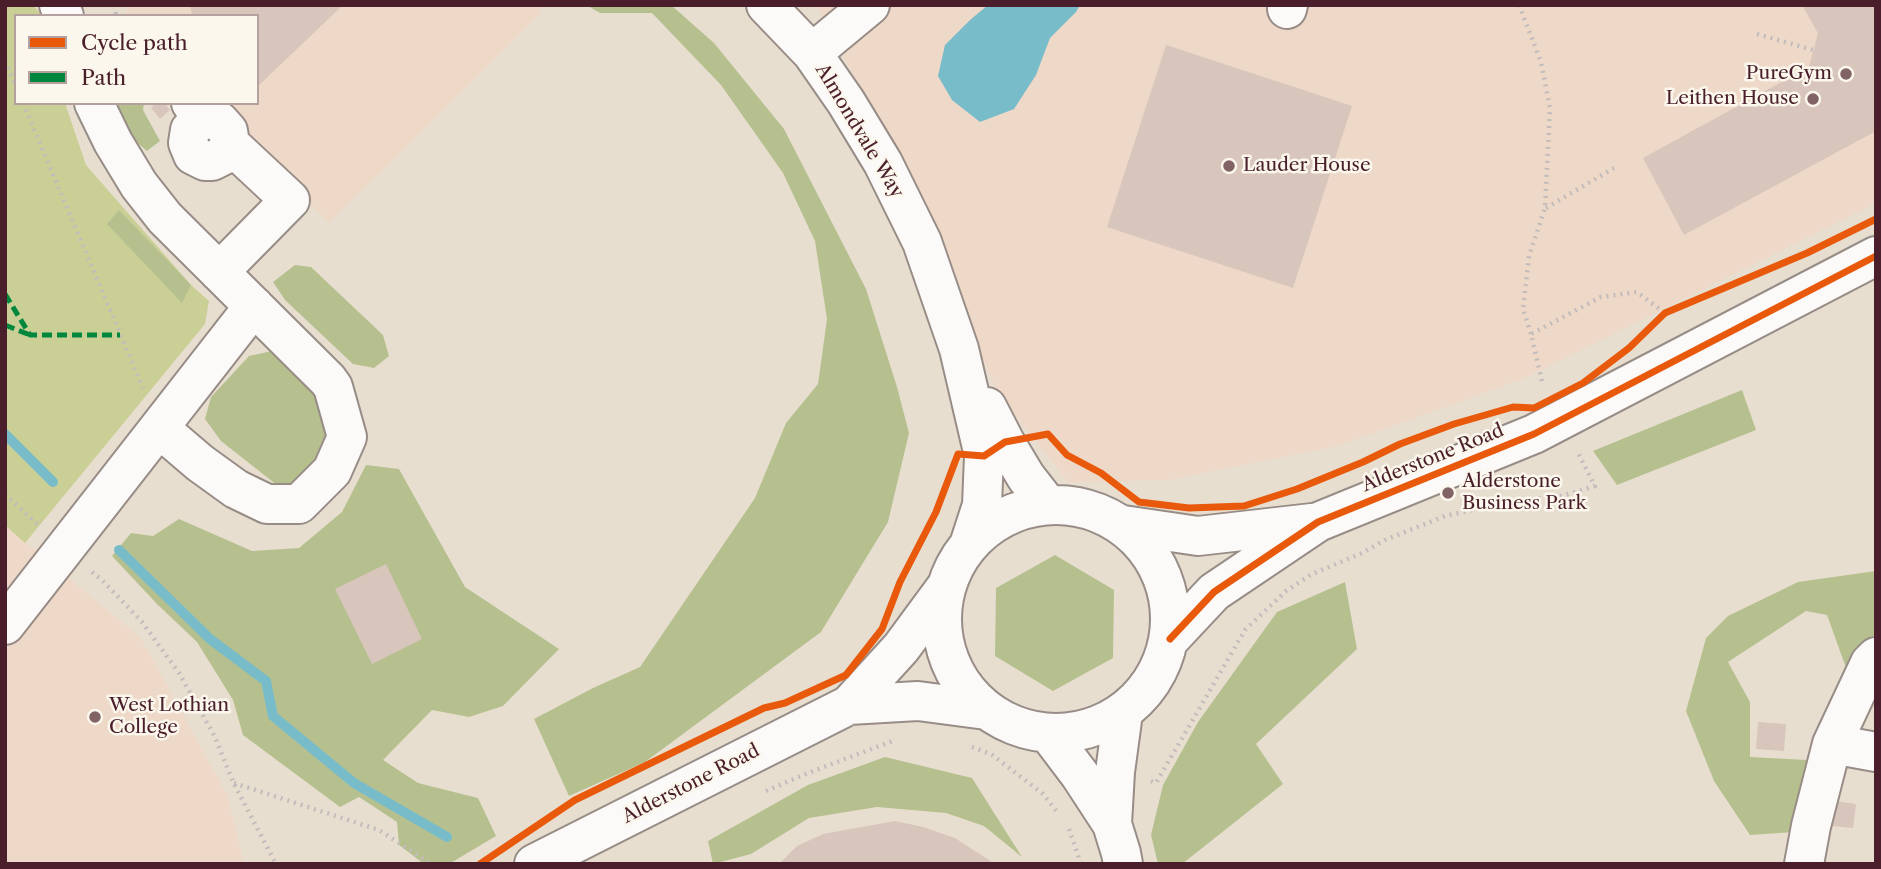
<!DOCTYPE html>
<html>
<head>
<meta charset="utf-8">
<style>
	body { margin:0 }
	#map { position:relative; width:1881px; height:869px; overflow:hidden; background:#e8ded0; font-family:"Libre Caslon Text",serif }
	canvas { display:block }
	.frame { position:absolute; inset:0; border:7px solid #4a1f2b; pointer-events:none }
	.legend { position:absolute; left:14px; top:14px; width:245px; height:91px; box-sizing:border-box; background:#fbf7ec; border:2px solid #b4a19f; margin:0; padding:9px 12px; list-style:none; font-size:21px; color:#4a1f2b }
	.legend li { display:flex; align-items:center; gap:14px; height:35px }
	.legend b { width:35px; border:2px solid #b4a19f }
</style>
</head>
<body>
<div id="map">
<canvas width="1881" height="869"></canvas>
<div class="frame"></div>
<ul class="legend">
<li><b style="height:9px;background:#e8590c"></b>Cycle path</li>
<li><b style="height:9px;background:#00873e"></b>Path</li>
</ul>
</div>
<script>
const ctx = document.querySelector('canvas').getContext('2d');
ctx.lineJoin = 'round';
function fillPath(path, color) { ctx.fillStyle = color; ctx.fill(path, 'evenodd'); }
const shape = rows => new Path2D(rows.map(r => 'M' + r).join(''));
function trace(path, color, width, dash) { ctx.strokeStyle = color; ctx.lineWidth = width; ctx.lineCap = dash ? 'butt' : 'round'; ctx.setLineDash(dash || []); ctx.stroke(path); }
function write(font, color, halo, rows, align = 'center') {
  ctx.font = font + ' "Libre Caslon Text",serif'; ctx.lineWidth = 5; ctx.setLineDash([]); ctx.textBaseline = 'middle'; ctx.strokeStyle = halo; ctx.fillStyle = color; for (const [text, x, y, turn = 0] of rows) {
    ctx.save(); ctx.translate(x, y); ctx.rotate((+turn || 0) * Math.PI / 180); ctx.textAlign = isNaN(turn) ? turn : align; if (halo) ctx.strokeText(text, 0, 0); ctx.fillText(text, 0, 0); ctx.restore();
  }
}
fillPath(shape([
	[127,5,540,5,541,13,329,223,210,103,257,103,257,16,126,16],
	[817,5,1876,5,1876,203,1523,379,1337,446,1169,480,1068,482,998,393,893,152],
	[5,525,141,638,227,795,244,864,5,864]
]), '#eed8c7');
fillPath(shape([
	[5,5,33,5,40,13,41,16,16,16,16,103,65,103,86,165,191,285,209,301,205,324,25,543,5,525]
]), '#cacf95');
fillPath(shape([
	[586,5,671,5,714,43,784,129,866,289,897,387,909,433,888,522,821,632,645,762,569,796,534,719,593,688,640,667,755,498,786,423,818,384,827,319,815,241,783,173,721,85,652,13,600,13],
	[118,103,144,103,143,110,160,141,147,151,126,133],
	[119,210,191,285,182,303,107,224],
	[295,265,311,267,383,335,389,356,374,368,353,364,285,300,273,282],
	[272,351,326,402,332,443,310,481,282,489,221,441,205,419,211,397,249,356],
	[1742,390,1756,430,1617,485,1593,451],
	[366,465,399,469,465,587,559,649,503,706,469,717,432,710,383,760,418,783,478,798,496,836,449,864,424,864,399,845,397,822,359,797,340,807,243,735,233,700,197,642,157,604,112,556,131,533,153,536,179,519,252,551,299,548,342,512],
	[1055,555,1114,590,1113,658,1053,691,995,656,996,588],
	[1876,571,1876,634,1863,645,1849,676,1827,615,1806,611,1728,662,1750,702,1750,757,1807,760,1794,832,1750,835,1714,781,1686,711,1706,638,1728,616,1798,582],
	[1345,582,1357,649,1256,744,1283,784,1182,864,1158,864,1151,835,1163,785,1198,722,1277,612],
	[885,757,972,778,1022,857,984,826,946,813,877,807,809,818,751,854,713,864,708,841,808,785]
]), '#b6c08f');
fillPath(shape([
	[988,5,1080,5,1076,12,1050,38,1036,75,1014,109,980,122,952,100,938,76,945,45,970,20]
]), '#78bcca');
trace(shape([
	[5,434,53,482],
	[119,550,210,639,266,681,273,716,354,783,447,837]
]), '#78bcca', 10);
fillPath(shape([
	[190,5,343,5,257,87,257,16,189,16,192,14],
	[1802,5,1876,5,1876,131,1684,235,1643,158,1809,67,1818,33],
	[1166,45,1352,106,1293,288,1107,227],
	[156,103,164,103,170,110,160,119,151,108],
	[386,564,422,639,372,664,335,589],
	[1758,722,1786,724,1784,751,1756,749],
	[1835,801,1856,804,1853,828,1832,826],
	[895,821,923,827,955,838,995,864,779,864,797,846,823,834]
]), '#d8c5bc');
const minor = shape([
	[59,5,64,16],
	[766,5,812,53,846,102,883,163,922,242,959,349,984,456,982,505,970,542],
	[1287,9,1288,5],
	[812,53,870,5],
	[94,103,113,142,139,185,165,218,328,380,333,387,347,437,332,471,299,504,267,504,236,489,200,463,159,428],
	[191,103,205,119,219,121,228,131,230,144,228,150,224,155,212,161,205,161,193,155,188,143,190,130,199,121,205,119],
	[219,272,290,200,230,144],
	[987,407,1005,442,1026,477,1047,504],
	'942 619a114 114 0 1 1 228 0a114 114 0 1 1-228 0Z',
	[1123,525,1198,536,1312,523],
	[5,625,254,306],
	[1170,639,1214,592,1318,522,1534,434,1876,256],
	[849,705,918,701,986,710],
	[1049,734,1080,775,1112,824,1121,853,1123,864],
	[1832,744,1876,752],
	[1112,824,1115,772,1123,713],
	[534,864,849,705,901,648,946,587],
	[1804,864,1811,826,1832,744,1870,663,1876,657]
]);
trace(minor, '#988c87', 42);
trace(shape([
	[115,5,116,16],
	[1519,5,1541,62,1550,108,1545,208,1529,256,1523,309,1531,334],
	[1757,34,1813,50],
	[5,61,16,86],
	[23,103,143,388],
	[1546,208,1614,168],
	[1542,381,1531,334,1601,297,1637,292,1665,313],
	[5,494,38,525],
	[92,572,102,580,142,622,179,673,215,737,233,782,276,864],
	[972,747,991,754,1043,794,1058,813],
	[1151,781,1156,783,1245,630,1286,591,1312,574,1360,554,1385,540,1445,516,1509,502,1562,496,1595,486,1577,451],
	[234,783,379,830,431,864],
	[766,791,803,775,895,740],
	[1069,829,1081,864]
]), '#c3bcbb', 4.5, [2, 5]);
trace(minor, '#fcfaf8', 38);
trace(shape([
	[5,294,30,335,120,335],
	[5,325,30,335]
]), '#00873e', 5, [10, 5]);
trace(shape([
	[1170,639,1214,592,1318,522,1534,434,1876,256],
	[480,864,575,800,764,708,785,703,846,675,882,629,900,582,936,512,958,454,984,456,1005,442,1048,434,1067,455,1101,473,1139,502,1189,508,1244,506,1297,489,1363,462,1400,444,1454,424,1513,407,1534,408,1583,383,1629,348,1665,313,1807,253,1876,219]
]), '#e8590c', 7);
for (const [x, y, r, color] of [
	[1846,74,7,"#816265"],
	[1813,99,7,"#816265"],
	[1229,166,7,"#816265"],
	[1448,493,7,"#816265"],
	[95,717,7,"#816265"]
]) { const dot = new Path2D(); dot.arc(x, y, r, 0, 2 * Math.PI); ctx.fillStyle = color; ctx.fill(dot); trace(dot, '#fbf7ec', 2.5); }
write('19px', '#4a1f2b', '#fbf7ec', [
	["PureGym",1832,74,"right"],
	["Leithen House",1799,99,"right"],
	["Lauder House",1243,166],
	["Alderstone",1462,482],
	["Business Park",1462,504],
	["West Lothian",109,706],
	["College",109,728]
], 'left');
write('19px', '#4a1f2b', '#fbf7ec', [
	["Almondvale Way",859,131,59],
	["Alderstone Road",1433,458,-22],
	["Alderstone Road",691,784,-27]
]);
</script>
</body>
</html>
